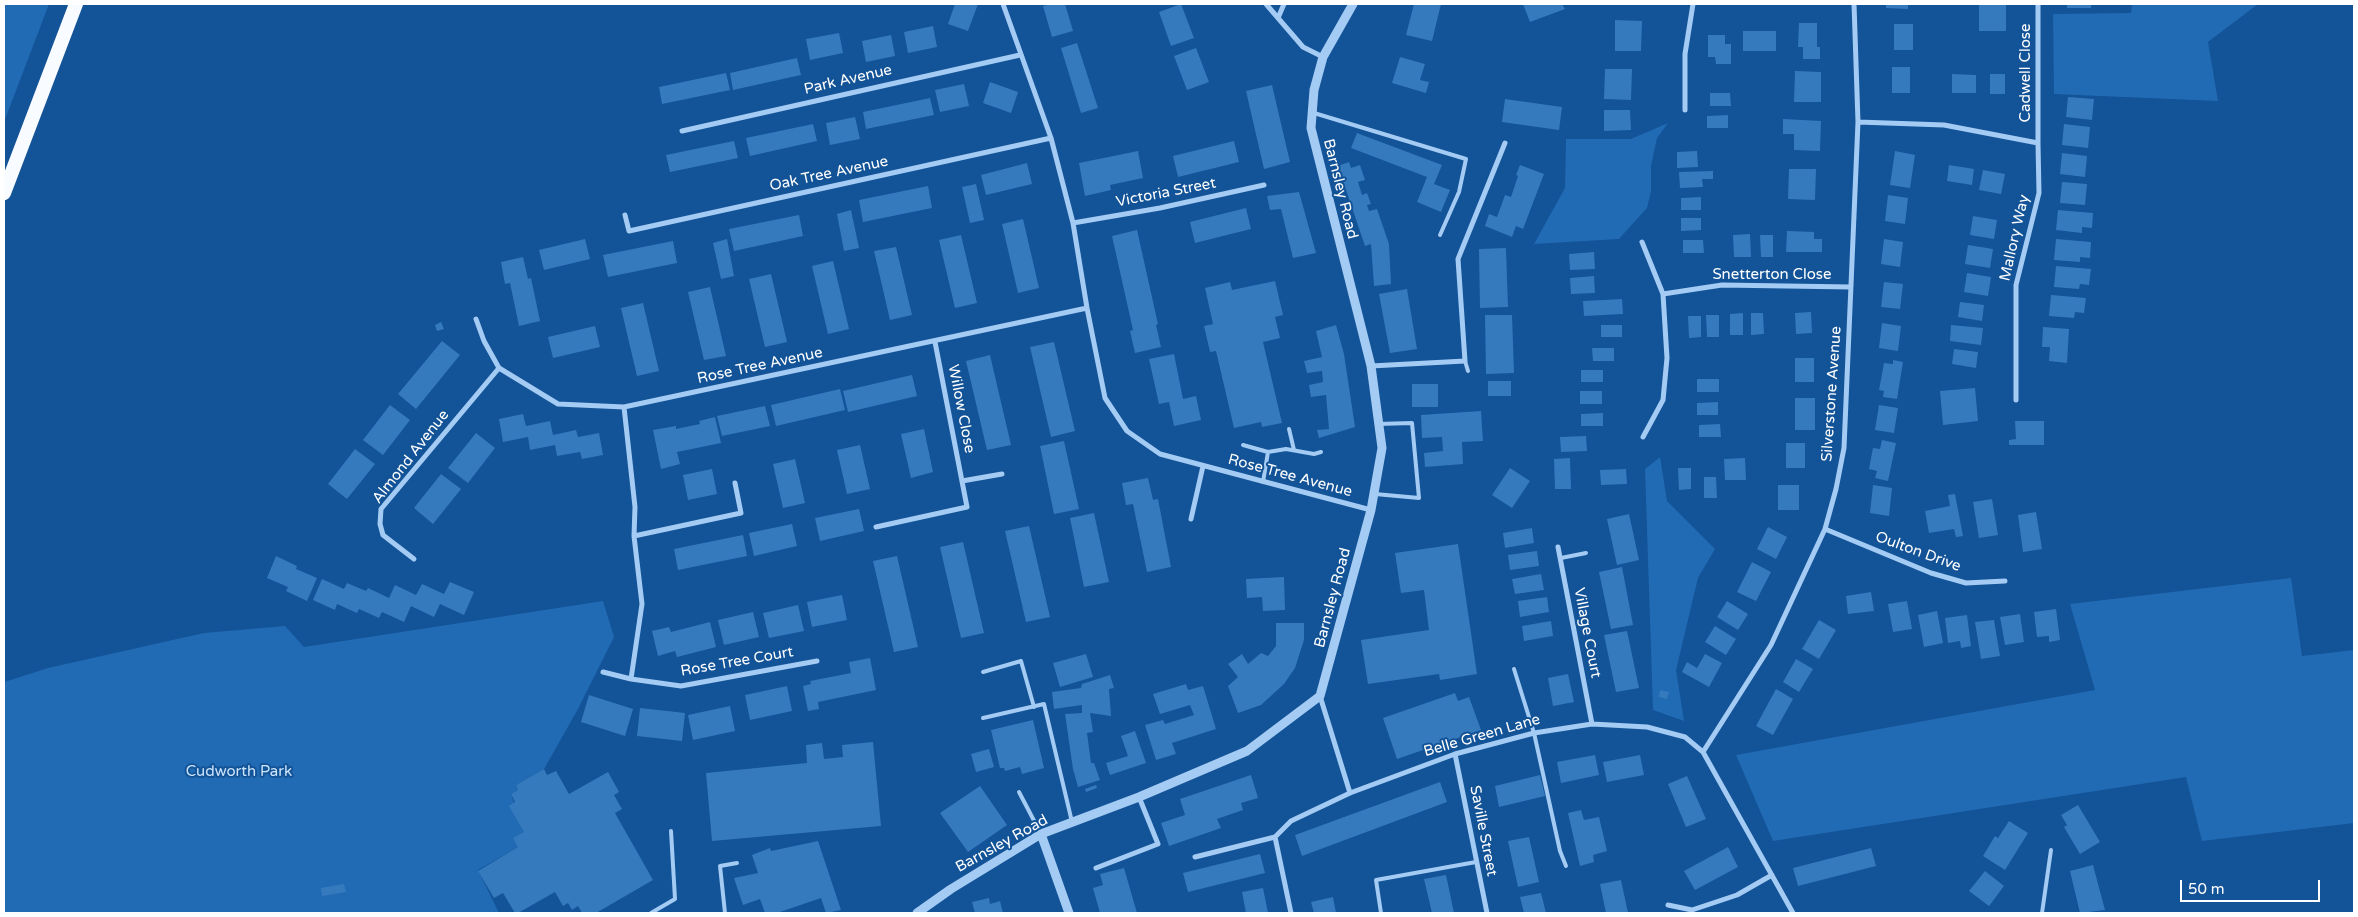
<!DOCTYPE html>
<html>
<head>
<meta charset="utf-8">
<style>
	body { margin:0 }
	#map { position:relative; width:2358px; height:917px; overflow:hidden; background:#135397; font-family:"Varela Round",sans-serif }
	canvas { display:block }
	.frame { position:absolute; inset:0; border:5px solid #fff; pointer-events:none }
	.scale { position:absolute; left:2180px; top:880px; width:140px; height:22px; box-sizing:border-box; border:2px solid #fff; border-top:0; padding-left:6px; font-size:15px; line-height:18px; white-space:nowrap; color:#fff; -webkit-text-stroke:4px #135397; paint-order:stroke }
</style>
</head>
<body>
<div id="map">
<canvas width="2358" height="917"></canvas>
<div class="frame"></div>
<div class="scale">50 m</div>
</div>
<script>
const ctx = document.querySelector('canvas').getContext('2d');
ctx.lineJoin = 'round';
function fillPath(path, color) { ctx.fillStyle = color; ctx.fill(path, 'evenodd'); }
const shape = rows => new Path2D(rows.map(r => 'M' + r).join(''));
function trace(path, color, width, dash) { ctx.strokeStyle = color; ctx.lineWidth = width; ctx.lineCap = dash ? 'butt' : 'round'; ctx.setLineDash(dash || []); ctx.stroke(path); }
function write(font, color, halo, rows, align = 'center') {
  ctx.font = font + ' "Varela Round",sans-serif'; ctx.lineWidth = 4; ctx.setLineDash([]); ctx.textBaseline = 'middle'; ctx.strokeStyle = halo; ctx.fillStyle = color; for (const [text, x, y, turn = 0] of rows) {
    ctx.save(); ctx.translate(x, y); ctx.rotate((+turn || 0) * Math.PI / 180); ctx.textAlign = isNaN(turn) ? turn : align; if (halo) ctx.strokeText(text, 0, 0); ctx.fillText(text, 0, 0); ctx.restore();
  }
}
fillPath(shape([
	[4,4,49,4,4,122],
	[2132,4,2258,4,2208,42,2218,101,2054,94,2053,14,2131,13],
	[1668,123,1657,138,1651,166,1651,191,1647,208,1619,239,1534,244,1565,188,1566,139,1631,139],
	[1660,457,1667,501,1715,549,1698,578,1676,670,1684,721,1653,710,1645,469],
	[2291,578,2302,656,2354,650,2354,823,2202,841,2186,777,1773,841,1736,755,2095,690,2070,604],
	[603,601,614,637,578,709,544,769,516,785,518,790,511,794,524,832,518,847,478,870,499,913,4,913,4,682,48,668,204,633,285,626,304,647]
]), '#216bb5');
fillPath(shape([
	[955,4,978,4,968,31,948,24],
	[1051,4,1065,4,1073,31,1052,37,1043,6],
	[1181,4,1194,38,1171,46,1159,12],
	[1414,4,1441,4,1432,41,1406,35],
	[1523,4,1562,4,1565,9,1530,22],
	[1886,4,1908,4,1908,9,1886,8],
	[1979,4,2006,4,2006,31,1979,31],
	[2067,4,2091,4,2091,8,2067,8],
	[1615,20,1642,21,1641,51,1615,51],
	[1799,23,1817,23,1817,47,1820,47,1820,59,1803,59,1803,47,1798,47],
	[1894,24,1913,24,1913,50,1894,50],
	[933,26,937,47,908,53,904,32],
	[1743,31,1776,31,1776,51,1743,51],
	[839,33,843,53,810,60,806,39],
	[891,35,895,56,866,62,862,41],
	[1708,35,1725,35,1725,44,1731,44,1731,64,1716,64,1715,57,1708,57],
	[1077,43,1098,108,1081,113,1061,48],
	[1196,48,1209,82,1187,90,1174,56],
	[1400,57,1425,64,1420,80,1429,82,1426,93,1392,83],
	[797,58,801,75,733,90,730,73],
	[1892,67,1910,67,1910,93,1892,93],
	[1605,69,1632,69,1631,100,1604,99],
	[1795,71,1821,72,1821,102,1794,102],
	[726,73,730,90,662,104,659,87],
	[1952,74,1976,75,1976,93,1952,93],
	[1990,74,2005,74,2005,94,1990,94],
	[990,82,1018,92,1011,113,983,103],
	[964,84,969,106,940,112,935,90],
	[1272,85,1290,162,1264,169,1246,91],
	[1710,93,1730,93,1731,106,1710,106],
	[2068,97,2094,99,2092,120,2066,117],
	[930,98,934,115,866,129,863,112],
	[1505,99,1562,107,1559,130,1502,122],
	[1604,110,1630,110,1631,130,1604,131],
	[1728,115,1728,128,1707,128,1707,116],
	[855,117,860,139,830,145,826,123],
	[1783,119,1821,121,1820,151,1794,150,1794,134,1783,134],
	[813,124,817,141,750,156,746,138],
	[2064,124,2090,127,2088,148,2062,145],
	[1357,133,1442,165,1434,184,1450,190,1441,212,1417,202,1427,177,1351,148],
	[734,141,738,158,670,172,666,155],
	[1234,141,1239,162,1178,177,1173,156],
	[1138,151,1143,178,1110,185,1111,190,1085,196,1079,163],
	[1697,151,1698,167,1677,168,1677,152],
	[1895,151,1915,155,1910,188,1890,185],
	[2062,153,2087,156,2085,177,2060,174],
	[1349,162,1351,168,1360,165,1365,180,1358,182,1362,195,1367,193,1371,204,1367,205,1369,211,1377,209,1389,244,1391,284,1374,286,1371,244,1365,246,1338,166],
	[1027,163,1032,184,986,195,981,175],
	[1520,165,1544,174,1523,229,1516,226,1512,237,1485,226,1489,214,1497,217,1505,195,1511,197,1518,176,1516,175],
	[1949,165,1974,169,1972,185,1947,181],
	[1789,169,1816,169,1815,200,1788,199],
	[1983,170,2005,174,2001,194,1979,190],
	[1713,171,1713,179,1702,179,1703,187,1680,188,1679,172],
	[2062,182,2087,184,2085,205,2060,203],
	[976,184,984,220,970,223,962,187],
	[928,186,932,208,863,222,859,200],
	[1299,192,1316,253,1293,258,1281,209,1270,210,1267,196],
	[1888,195,1908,198,1905,224,1885,221],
	[1701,197,1701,210,1681,210,1681,198],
	[1246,208,1251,229,1195,243,1190,222],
	[851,210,859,248,844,251,837,214],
	[2058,210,2093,213,2092,228,2082,227,2082,233,2056,230],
	[799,215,803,236,734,251,729,229],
	[1973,216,1997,220,1994,239,1970,235],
	[1681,218,1701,218,1701,230,1681,231],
	[1023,219,1039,288,1018,293,1002,224],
	[1137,230,1158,324,1156,325,1161,347,1135,353,1130,331,1133,330,1112,236],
	[1787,231,1814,232,1814,239,1822,239,1822,252,1786,252],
	[1750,234,1751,257,1734,257,1733,235],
	[961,235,977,303,955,308,939,240],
	[1760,235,1773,235,1773,257,1761,257],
	[585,239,590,259,544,270,539,250],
	[727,239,734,276,721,279,713,243],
	[1884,239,1903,242,1900,267,1881,264],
	[2056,239,2091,242,2090,258,2080,257,2080,262,2054,260],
	[1683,240,1703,240,1704,253,1683,253],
	[673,241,677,263,608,277,603,255],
	[1968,245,1993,249,1990,268,1965,264],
	[896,247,912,315,890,320,874,251],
	[1506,248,1508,307,1480,308,1479,249],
	[1594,252,1595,269,1570,270,1569,254],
	[523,257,528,279,531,278,540,321,519,326,510,283,505,284,501,262],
	[833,261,849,329,828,334,812,266],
	[2056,266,2091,269,2089,285,2080,284,2079,289,2054,287],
	[1967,273,1991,277,1988,296,1964,292],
	[771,274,787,342,765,347,749,279],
	[1594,276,1595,293,1571,294,1570,278],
	[1275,281,1283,315,1275,317,1280,338,1263,342,1282,423,1262,427,1261,422,1234,428,1216,351,1210,352,1204,326,1213,324,1205,288,1230,282,1232,290],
	[1884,282,1903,284,1900,309,1881,307],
	[710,287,726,356,704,360,688,292],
	[1407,289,1417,349,1390,353,1379,294],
	[2051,295,2086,298,2084,313,2075,312,2074,318,2049,316],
	[1622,299,1623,314,1584,316,1583,301],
	[1960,302,1984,305,1982,321,1958,317],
	[643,303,659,371,637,376,621,308],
	[1811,312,1812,333,1796,334,1795,313],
	[1743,313,1743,335,1730,335,1730,314],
	[1751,313,1763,313,1764,334,1751,335],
	[1485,315,1512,315,1514,373,1486,374],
	[1706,315,1719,315,1719,337,1707,337],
	[1688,316,1701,316,1701,337,1689,338],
	[441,322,444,329,437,331,435,325],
	[1882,323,1901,326,1898,351,1879,348],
	[1336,325,1344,354,1355,427,1319,438,1317,430,1329,429,1326,395,1311,397,1309,385,1323,382,1322,371,1307,373,1304,361,1322,357,1316,331],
	[1601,325,1622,325,1622,337,1601,337],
	[1951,325,1983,328,1981,345,1950,341],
	[595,326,600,347,553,358,548,337],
	[2043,327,2069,329,2067,363,2049,361,2050,347,2042,347],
	[442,341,460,355,416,409,398,394],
	[1054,342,1075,431,1051,437,1030,347],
	[1592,348,1614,348,1614,361,1593,361],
	[1954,349,1978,352,1976,368,1952,364],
	[1174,354,1183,399,1196,396,1201,420,1174,426,1169,402,1159,404,1149,359],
	[990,355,1011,445,987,450,966,361],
	[1795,358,1814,358,1814,382,1795,382],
	[1893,360,1903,362,1897,399,1883,397,1884,391,1879,390,1884,363,1893,364],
	[1581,370,1603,370,1603,382,1581,382],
	[912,375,917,396,848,412,843,391],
	[1697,379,1719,379,1719,392,1697,392],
	[1488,381,1511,381,1511,396,1488,396],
	[1412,384,1438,384,1438,407,1412,407],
	[1975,388,1978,421,1943,425,1940,391],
	[840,389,845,410,776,426,771,405],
	[1580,391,1602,391,1602,404,1580,404],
	[1795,398,1815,398,1815,430,1795,430],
	[1718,402,1718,415,1697,415,1697,403],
	[390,405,410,420,383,455,363,440],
	[1879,405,1898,408,1894,433,1875,430],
	[765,406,770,426,722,436,717,416],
	[1481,411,1483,441,1462,442,1463,464,1425,467,1424,453,1443,451,1442,437,1422,438,1421,415],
	[1603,413,1603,426,1581,426,1581,414],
	[523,414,526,426,550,421,553,435,576,430,578,437,599,433,603,455,582,459,580,452,557,456,555,445,530,450,528,437,503,442,499,419],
	[715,417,721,443,677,452,680,464,661,469,653,430,676,426,676,429,700,424,699,421],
	[2015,421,2044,421,2044,445,2009,445,2009,440,2016,439],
	[1720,424,1721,437,1699,437,1699,425],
	[924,429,933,472,911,478,901,434],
	[476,433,495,448,468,483,448,468],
	[1586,436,1587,451,1561,452,1560,437],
	[1882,440,1896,443,1888,481,1875,478,1877,471,1869,469,1873,448,1880,449],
	[1064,441,1079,509,1054,514,1040,446],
	[1786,443,1805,443,1805,468,1786,468],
	[860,445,870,489,847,494,837,450],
	[355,449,375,464,347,499,328,484],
	[1570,458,1571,489,1555,489,1554,459],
	[1745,458,1746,480,1725,480,1724,459],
	[795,459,805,503,783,508,773,464],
	[1510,468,1530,481,1512,508,1492,495],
	[1678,468,1691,468,1691,489,1679,490],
	[712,469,717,494,688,500,683,475],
	[1626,469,1627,484,1601,485,1600,470],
	[441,474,461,489,433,524,414,508],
	[1704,477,1716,477,1717,498,1704,498],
	[1148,478,1153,500,1158,499,1171,567,1147,572,1133,504,1126,505,1122,483],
	[1778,485,1799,485,1799,510,1778,510],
	[1873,485,1892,488,1889,516,1870,513],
	[1955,494,1963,536,1956,537,1954,529,1929,533,1925,511,1950,506,1948,495],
	[1992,499,1998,535,1979,538,1973,502],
	[859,509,864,531,820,541,815,518],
	[2036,512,2042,549,2023,552,2018,515],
	[1094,513,1109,582,1084,587,1070,518],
	[1629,514,1639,560,1617,565,1607,519],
	[792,524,797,546,754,556,749,533],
	[1029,526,1050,617,1026,622,1005,531],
	[1768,527,1787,537,1776,559,1757,549],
	[1532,528,1534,543,1505,548,1503,533],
	[743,535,747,556,678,570,674,549],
	[963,542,984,633,961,638,940,547],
	[1458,544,1477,674,1440,680,1439,674,1368,684,1361,640,1429,630,1424,590,1401,593,1395,553],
	[1537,551,1539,566,1510,570,1508,555],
	[276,556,297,566,296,569,317,578,307,601,286,591,288,587,267,578],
	[897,556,918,647,894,652,873,561],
	[1752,562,1771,572,1756,601,1737,592],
	[1622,567,1633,625,1611,629,1599,572],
	[1541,574,1544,590,1515,594,1512,579],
	[1284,577,1285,610,1263,611,1262,597,1247,598,1246,579],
	[322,579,344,589,347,583,366,591,368,588,389,598,395,585,416,595,422,584,444,594,450,582,474,592,464,615,440,604,434,617,411,606,404,622,382,612,379,618,359,609,357,613,337,604,335,610,313,600],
	[1871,592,1874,611,1848,614,1846,596],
	[842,595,847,620,812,627,807,602],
	[1547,597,1549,612,1520,617,1518,601],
	[1727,601,1748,614,1738,630,1717,617],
	[1907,601,1912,629,1893,632,1888,604],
	[798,605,804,631,769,638,763,613],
	[2056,609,2060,640,2049,642,2049,636,2037,637,2034,612],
	[1937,611,1943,643,1924,647,1918,615],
	[753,612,759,637,724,645,718,620],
	[2020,614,2024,642,2005,645,2000,617],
	[1967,615,1971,646,1961,648,1960,641,1948,643,1945,618],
	[1819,620,1836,630,1819,659,1802,649],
	[1994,620,2000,656,1981,659,1975,622],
	[1551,621,1553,636,1524,641,1522,626],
	[710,622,716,647,677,657,675,651,658,656,652,631,669,627,671,632],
	[1276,623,1304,623,1304,640,1295,668,1284,684,1261,705,1238,713,1228,686,1238,677,1228,664,1242,654,1248,664,1261,653,1268,656,1276,646],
	[1715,626,1736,639,1726,655,1705,642],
	[1627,631,1639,688,1616,692,1604,635],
	[1086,654,1093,677,1060,687,1053,663],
	[1705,654,1722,663,1709,687,1682,672,1687,662,1697,668],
	[870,658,876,690,818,702,819,709,808,711,803,686,811,684,810,681,851,673,849,662],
	[1796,659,1813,669,1799,692,1783,682],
	[1568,674,1574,702,1553,706,1548,678],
	[1110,675,1114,688,1109,689,1111,716,1090,713,1093,732,1087,733,1091,763,1094,763,1100,780,1078,787,1073,769,1065,714,1082,713,1082,705,1054,709,1052,692,1081,688,1082,684],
	[1186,684,1188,690,1203,686,1216,729,1172,743,1176,754,1156,760,1145,725,1163,720,1165,724,1194,715,1190,705,1160,714,1153,694],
	[787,686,792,711,750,720,745,695],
	[1776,689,1793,699,1773,735,1756,726],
	[1660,690,1669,692,1667,699,1659,697],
	[1455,693,1458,701,1469,697,1481,730,1397,759,1383,718],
	[589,695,633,709,625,736,581,722],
	[730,706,735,731,693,740,688,715],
	[640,708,685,713,682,741,637,736],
	[1033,720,1044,768,1022,774,1020,767,1005,771,1004,768,1000,768,991,730],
	[1135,731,1146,763,1110,775,1106,763,1128,756,1121,736],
	[873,742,881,826,712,841,706,773,807,763,806,745,822,743,824,759,843,757,842,745],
	[989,749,994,767,976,772,971,754],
	[1595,755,1599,775,1561,783,1557,762],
	[1640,755,1644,775,1607,782,1603,762],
	[544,769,547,775,556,771,569,794,608,772,619,792,614,795,622,809,615,813,653,880,596,913,582,913,578,906,572,910,568,903,563,906,555,892,518,913,515,913,503,893,494,898,478,871,518,847,513,838,524,832,509,806,515,802,511,794,518,790,516,785],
	[1251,775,1258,798,1241,803,1243,810,1217,819,1221,828,1169,846,1161,823,1185,815,1180,799],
	[1540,775,1545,796,1499,807,1495,786],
	[1687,776,1706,819,1686,827,1668,784],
	[1440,782,1447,802,1302,856,1295,835],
	[1096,785,1097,788,1086,792,1085,789],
	[980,786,1007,825,968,852,940,813],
	[2078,805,2100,842,2080,854,2064,827,2067,825,2061,815],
	[1581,810,1584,820,1599,817,1607,851,1593,855,1594,862,1580,866,1568,813],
	[2009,821,2028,833,2005,870,1983,856,1995,836,1998,838],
	[1529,837,1539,882,1518,887,1508,841],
	[818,841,841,910,826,913,821,898,777,913,765,913,760,899,743,905,734,878,758,873,752,855,770,848,771,851],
	[1728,847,1738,867,1695,890,1684,871],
	[1871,848,1876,866,1798,886,1793,868],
	[1260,854,1265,873,1188,892,1183,873],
	[2093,865,2105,910,2080,913,2070,871],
	[1124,868,1137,913,1100,913,1093,888,1103,885,1100,874],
	[1985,871,2004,886,1989,906,1969,891],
	[1446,875,1454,913,1432,913,1424,879],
	[1621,880,1628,913,1606,913,1600,884],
	[344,884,346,892,322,896,321,888],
	[1263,888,1268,913,1246,913,1242,892],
	[1541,893,1546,913,1524,913,1520,897],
	[1333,897,1336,913,1314,913,1311,902],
	[989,898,990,904,1000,901,1003,913,975,913,972,902]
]), '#367abe');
trace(shape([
	[1314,113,1466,159,1459,192,1440,235],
	[1465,361,1468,371],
	[1289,429,1294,450],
	[1243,445,1268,452],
	[1263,482,1268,452,1286,449,1314,454,1321,452],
	[1375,494,1419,498,1412,423,1378,424],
	[1561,558,1586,553],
	[1514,669,1534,733,1560,851,1566,866],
	[983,672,1021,661,1034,707],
	[983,718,1044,704,1072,822],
	[1019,792,1041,834],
	[651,913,675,899,671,831],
	[725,913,720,866,737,863],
	[1381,913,1376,880,1476,862],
	[2042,913,2051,850]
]), '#a4cbf3', 4);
trace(shape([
	[1003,4,1051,138,1073,223,1087,308,1105,398,1127,431,1160,454,1371,510],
	[1266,4,1278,18],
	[1284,4,1278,18,1303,47,1323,57],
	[2038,4,2038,143],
	[1685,110,1685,54,1693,4],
	[1858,122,1944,125,2038,143,2039,193,2016,285,2016,400],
	[682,131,1020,55],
	[625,215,629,231,1051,138],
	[1073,223,1160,208,1264,185],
	[1642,242,1663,294,1667,358,1663,400,1643,437],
	[1663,294,1722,285,1851,287],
	[476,319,484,341,499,368,558,404,624,407,1087,308],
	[1371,366,1465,361,1458,259,1505,143],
	[624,407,635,507,634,536,642,604,631,679],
	[962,481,1002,474],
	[1191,519,1203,466],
	[876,527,967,507,935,342],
	[1825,529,1931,573,1966,583,2005,581],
	[634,536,741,513,735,483],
	[1558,547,1592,724],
	[414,559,383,535,380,524,381,509,499,368],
	[603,672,631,679,681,686,817,661],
	[1320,696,1350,793],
	[1703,752,1771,645,1825,529,1836,489,1844,448,1858,122,1854,4],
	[1455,754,1487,913],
	[1275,837,1291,821,1350,793,1455,754,1534,733,1592,724,1647,727,1685,737,1703,752,1793,913],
	[1275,837,1291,913],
	[1195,857,1275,837],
	[1096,868,1158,844,1139,797],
	[1668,905,1692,910,1737,895,1772,875]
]), '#a4cbf3', 5);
trace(shape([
	[1041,834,1069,913],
	[917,913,951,889,1041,834,1139,797,1247,751,1320,696,1371,510,1382,448,1371,366,1311,128,1314,90,1323,57,1353,4]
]), '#a4cbf3', 9);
trace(shape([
	[4,193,76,4]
]), '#f8fbff', 14);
write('15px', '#fff', '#135397', [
	["Cadwell Close",2026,73,-90],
	["Park Avenue",848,80,-13],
	["Oak Tree Avenue",829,174,-12],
	["Barnsley Road",1340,189,76],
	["Victoria Street",1166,193,-11],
	["Mallory Way",2015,238,-77],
	["Snetterton Close",1772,275],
	["Rose Tree Avenue",760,366,-12],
	["Silverstone Avenue",1832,394,-86],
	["Willow Close",961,409,79],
	["Almond Avenue",411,457,-52],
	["Rose Tree Avenue",1290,476,15],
	["Oulton Drive",1918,552,20],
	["Barnsley Road",1333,598,-75],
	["Village Court",1587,633,79],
	["Rose Tree Court",737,662,-10],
	["Belle Green Lane",1482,736,-16],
	["Saville Street",1483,831,79],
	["Barnsley Road",1002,844,-29]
]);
write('15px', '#cce5fd', '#135397', [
	["Cudworth Park",239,772]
]);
</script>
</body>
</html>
